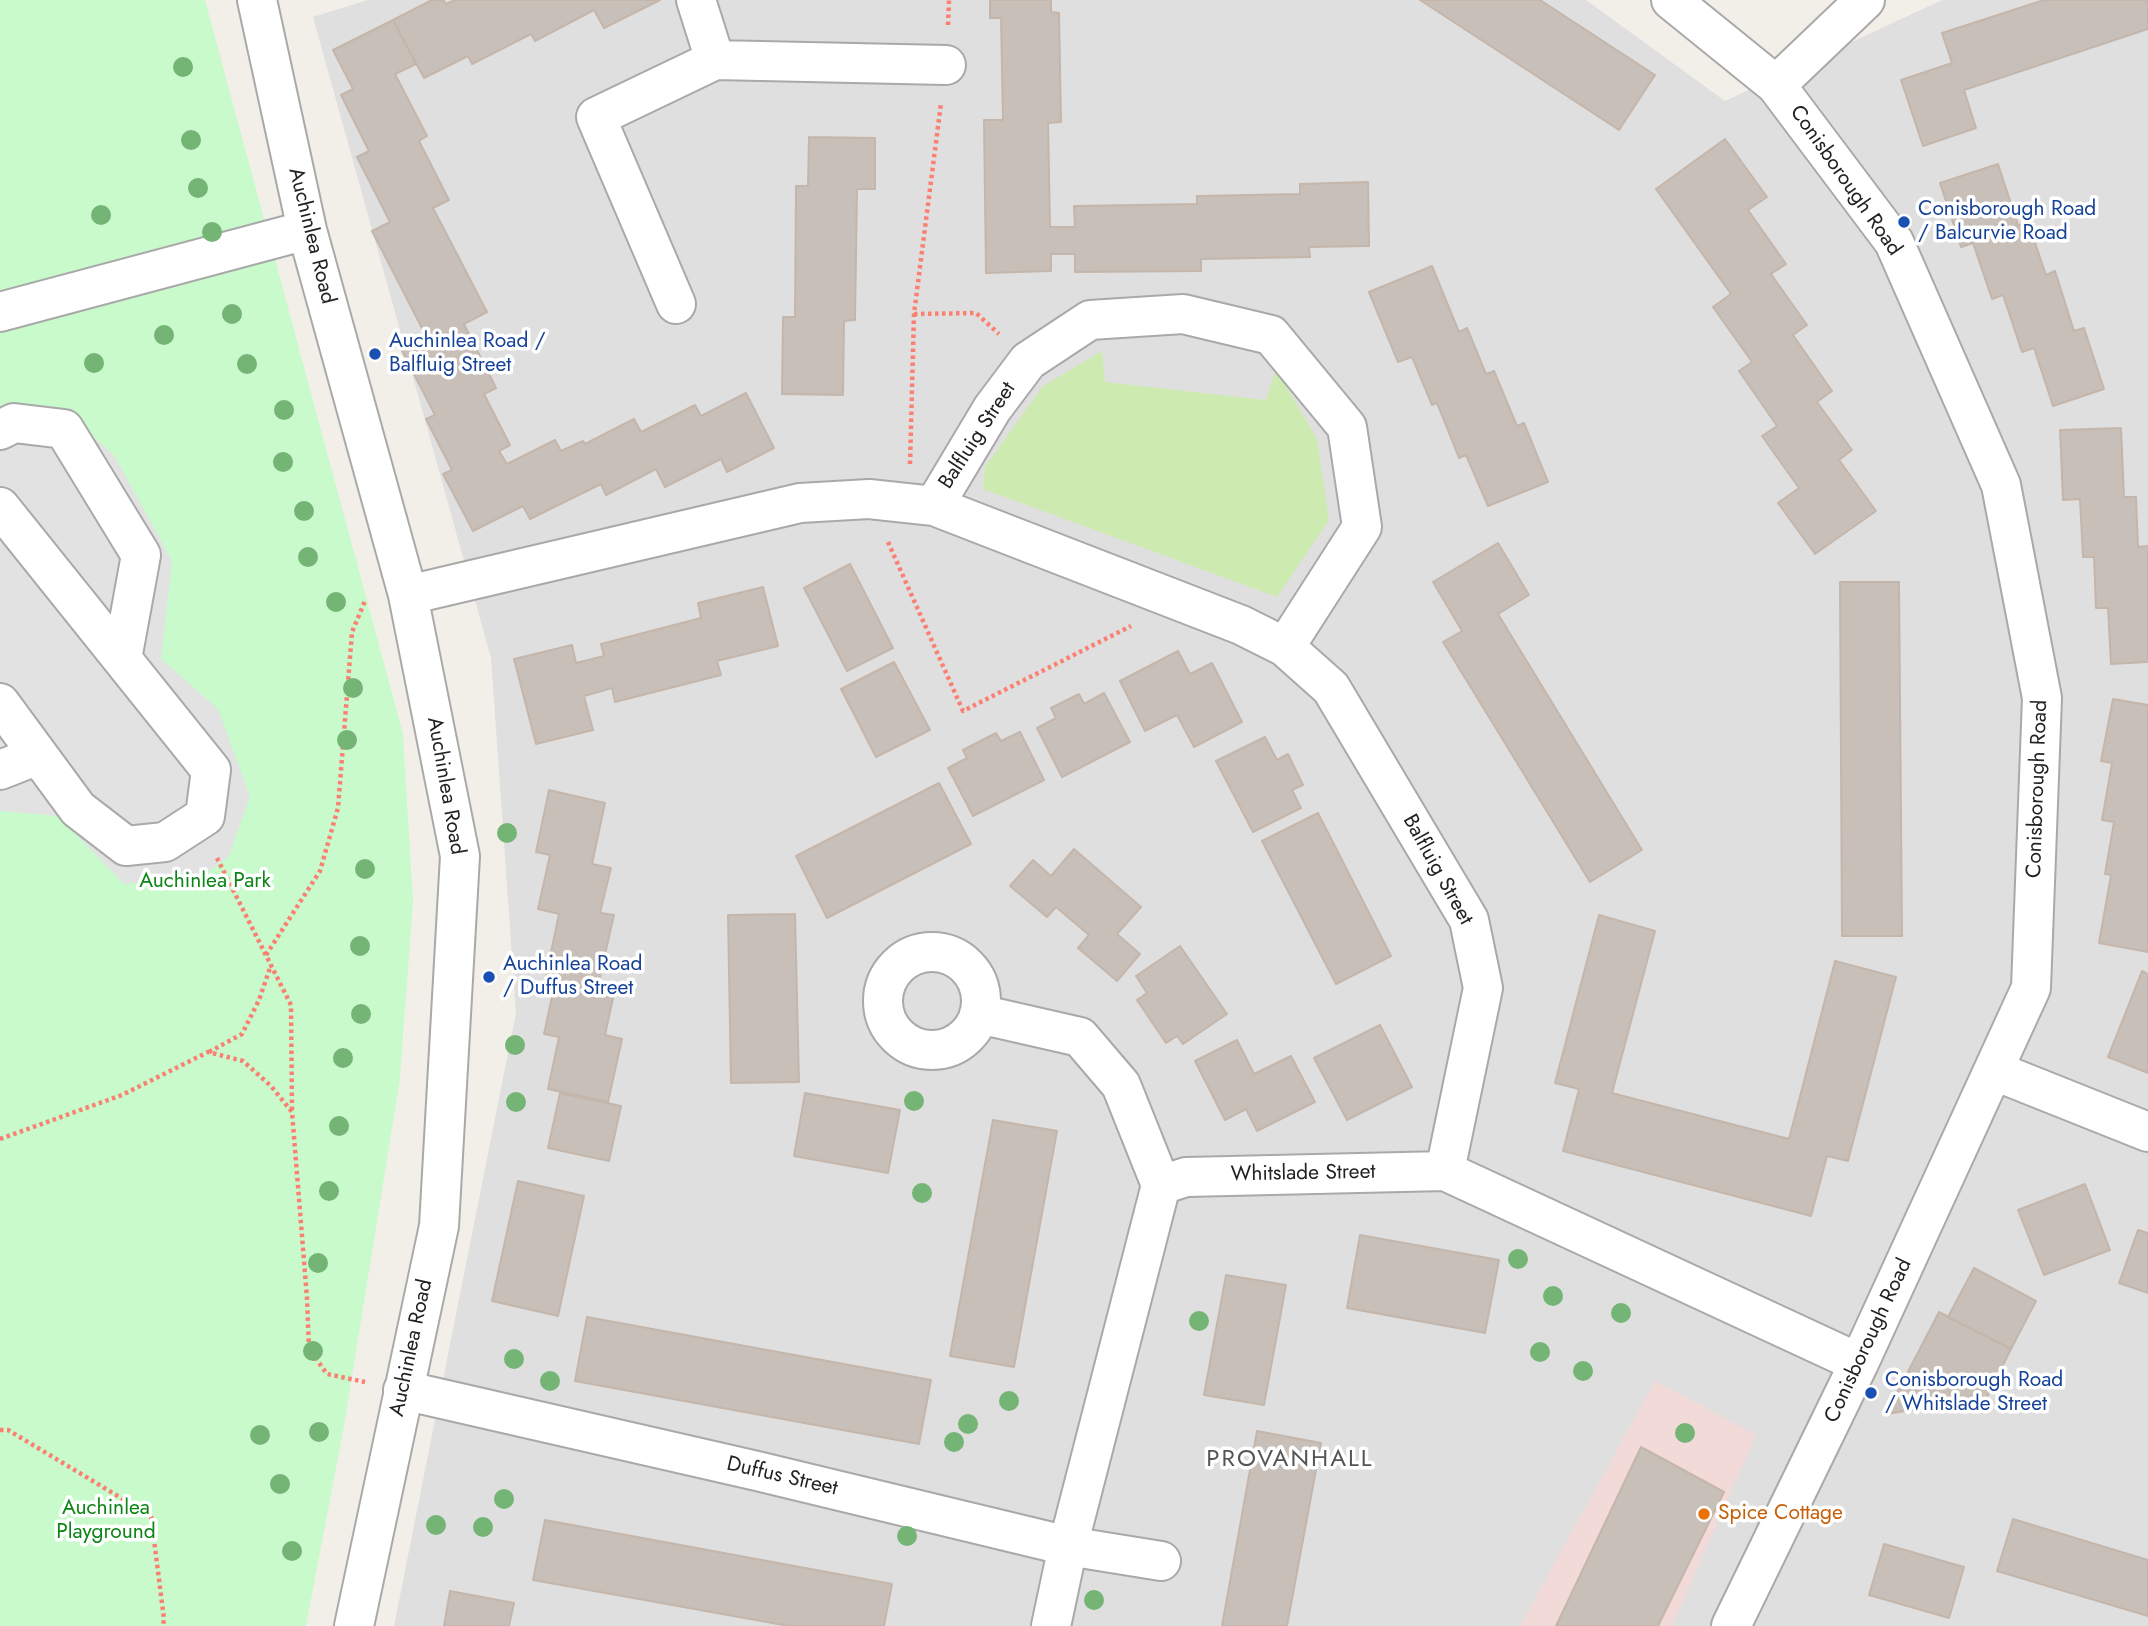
<!DOCTYPE html>
<html>
<head>
<meta charset="utf-8">
<style>
	body { margin:0 }
	canvas { display:block; background:#f2efe9 }
</style>
</head>
<body>
<canvas width="2148" height="1626"></canvas>
<script>
const ctx = document.querySelector('canvas').getContext('2d');
ctx.lineJoin = 'round';
function fillPath(path, color) { ctx.fillStyle = color; ctx.fill(path, 'evenodd'); }
const shape = rows => new Path2D(rows.map(r => 'M' + r).join(''));
function trace(path, color, width, dash) { ctx.strokeStyle = color; ctx.lineWidth = width; ctx.lineCap = dash ? 'butt' : 'round'; ctx.setLineDash(dash || []); ctx.stroke(path); }
function write(font, color, halo, rows, align = 'center') {
  ctx.font = font + ' Jost,sans-serif'; ctx.lineWidth = 7; ctx.setLineDash([]); ctx.textBaseline = 'middle'; ctx.strokeStyle = halo; ctx.fillStyle = color; for (const [text, x, y, turn = 0] of rows) {
    ctx.save(); ctx.translate(x, y); ctx.rotate((+turn || 0) * Math.PI / 180); ctx.textAlign = isNaN(turn) ? turn : align; if (halo) ctx.strokeText(text, 0, 0); ctx.fillText(text, 0, 0); ctx.restore();
  }
}
fillPath(shape([
	[368,0,1586,0,1725,101,1942,0,2148,0,2148,1626,394,1626,516,1013,491,658,313,17]
]), '#e0dfdf');
fillPath(shape([
	[1655,1381,1756,1435,1672,1626,1520,1626]
]), '#f2dad9');
fillPath(shape([
	[1102,351,1105,382,1266,400,1276,369,1317,439,1329,520,1277,597,983,489,985,467,1043,386]
]), '#cdebb0');
fillPath(shape([
	[0,0,205,0,403,734,413,900,400,1079,344,1426,306,1626,0,1626]
]), '#c8facc');
fillPath(shape([
	[59,407,114,455,172,561,161,659,218,709,250,796,229,856,204,875,124,884,58,816,0,811,0,410]
]), '#e2e2e2');
const building = shape([
	[432,0,443,0,446,4,455,0,660,0,604,28,594,10,535,41,531,34,472,64,468,56,424,78,393,20,432,0],
	[990,0,1051,0,1051,12,1059,13,1061,122,1048,123,1050,227,1075,227,1074,206,1197,204,1197,196,1300,194,1300,184,1368,182,1369,246,1309,247,1310,257,1201,259,1201,271,1075,272,1075,254,1051,254,1051,271,986,273,984,120,1003,120,1001,18,990,18,990,0],
	[1420,0,1540,0,1655,75,1619,130,1420,0],
	[2044,0,2148,0,2148,29,1964,90,1976,128,1923,146,1901,80,1952,63,1942,33,2044,0],
	[393,20,416,64,395,74,427,136,419,141,449,200,433,208,487,312,464,324,496,388,484,394,510,445,499,451,507,464,555,440,561,451,583,441,585,444,634,419,641,432,695,405,701,416,746,393,774,448,727,472,721,459,665,487,656,469,606,495,601,484,530,519,523,506,473,531,443,474,452,470,426,419,435,415,400,347,425,334,372,231,390,222,357,157,369,151,341,95,353,89,333,50,393,20],
	[809,137,875,138,875,189,857,189,855,320,844,321,843,395,782,394,783,317,795,317,796,186,808,186,809,137],
	[1725,139,1767,197,1748,210,1786,264,1771,274,1807,325,1793,335,1832,391,1817,402,1852,450,1839,460,1876,511,1815,554,1778,503,1799,488,1762,436,1777,426,1739,371,1752,362,1713,307,1731,294,1656,189,1725,139],
	[1998,164,2018,225,2028,222,2046,275,2055,271,2074,331,2084,328,2104,389,2053,406,2034,348,2022,352,2003,295,1992,299,1973,243,1961,247,1940,183,1998,164],
	[1432,266,1459,332,1467,328,1486,374,1494,371,1517,426,1524,423,1548,482,1488,506,1466,455,1459,458,1437,403,1432,405,1412,357,1398,362,1369,292,1432,266],
	[2121,428,2124,497,2136,497,2138,547,2148,546,2148,662,2111,664,2108,608,2096,608,2094,557,2083,557,2080,499,2063,500,2060,430,2121,428],
	[1498,543,1529,595,1498,614,1642,850,1590,882,1443,642,1462,631,1433,582,1498,543],
	[850,564,893,648,847,671,804,588,850,564],
	[1840,582,1899,582,1902,936,1842,936,1840,582],
	[763,587,778,646,717,661,721,675,615,702,612,688,584,696,593,730,536,744,514,659,572,645,576,663,604,656,601,644,701,618,698,603,763,587],
	[1178,651,1190,674,1212,663,1242,722,1194,747,1177,715,1145,731,1120,681,1178,651],
	[894,662,930,730,876,757,841,689,894,662],
	[1104,693,1130,742,1062,777,1037,728,1056,718,1051,708,1079,694,1084,704,1104,693],
	[2113,699,2148,705,2148,952,2099,943,2111,875,2105,874,2114,822,2102,820,2112,763,2101,761,2113,699],
	[1020,732,1044,780,973,816,948,768,967,758,963,750,996,733,1001,741,1020,732],
	[1265,737,1277,760,1288,754,1303,785,1292,790,1301,808,1253,832,1216,761,1265,737],
	[939,783,971,844,827,918,796,856,939,783],
	[549,790,605,803,592,864,611,868,600,913,614,915,598,985,615,989,605,1035,622,1039,608,1102,548,1089,559,1037,544,1034,556,978,546,976,559,914,538,909,550,855,536,852,549,790],
	[1318,813,1391,956,1336,984,1262,841,1318,813],
	[1074,849,1141,907,1117,934,1140,954,1117,981,1078,948,1089,935,1056,907,1047,917,1010,886,1033,860,1051,876,1074,849],
	[795,914,799,1082,731,1083,728,915,795,914],
	[1599,915,1655,931,1612,1093,1789,1139,1835,961,1896,977,1848,1161,1827,1156,1811,1216,1563,1151,1579,1089,1555,1083,1599,915],
	[1180,946,1227,1014,1183,1044,1177,1036,1166,1043,1137,1000,1147,993,1136,976,1180,946],
	[2142,971,2148,974,2148,1073,2108,1057,2142,971],
	[1380,1025,1412,1087,1347,1120,1314,1058,1380,1025],
	[1237,1040,1254,1074,1291,1056,1315,1102,1257,1131,1246,1109,1225,1120,1195,1061,1237,1040],
	[560,1093,621,1106,609,1161,548,1148,560,1093],
	[805,1093,900,1110,888,1173,794,1156,805,1093],
	[993,1120,1057,1131,1014,1367,950,1356,993,1120],
	[518,1181,584,1196,558,1316,492,1301,518,1181],
	[2085,1184,2110,1250,2044,1275,2018,1210,2085,1184],
	[2138,1230,2148,1233,2148,1293,2119,1283,2138,1230],
	[1360,1235,1499,1260,1485,1333,1347,1308,1360,1235],
	[1974,1268,2036,1301,2011,1349,1948,1317,1974,1268],
	[1226,1275,1286,1285,1264,1405,1204,1395,1226,1275],
	[1939,1312,2011,1349,1986,1399,1886,1414,1939,1312],
	[587,1317,931,1380,919,1444,575,1381,587,1317],
	[1257,1431,1321,1443,1287,1626,1222,1626,1257,1431],
	[1641,1447,1724,1492,1658,1626,1556,1626,1641,1447],
	[2013,1519,2148,1560,2148,1616,1997,1571,2013,1519],
	[545,1520,892,1584,884,1626,789,1626,533,1580,545,1520],
	[1884,1544,1964,1567,1949,1618,1869,1595,1884,1544],
	[450,1591,514,1603,509,1626,444,1626,450,1591]
]);
fillPath(building, '#c7bfb8');
trace(building, '#c4b6ab', 2);
const minor = shape([
	[257,0,307,230,408,595,460,856,439,1226,354,1626],
	[696,0,715,60],
	[1671,0,1776,85,1894,242,2001,485,2042,698,2031,988,1859,1363,1731,1626],
	[1776,85,1865,0],
	[676,304,596,117,715,60,946,65],
	[0,312,307,230],
	[0,430,14,423,64,429,141,555,122,659],
	[934,506,992,409,1028,361,1090,320,1183,314,1271,335,1347,427,1362,527,1285,647],
	[0,507,211,770,205,816,165,842,126,846,78,809,0,703],
	[408,595,800,503,869,499,934,506,1241,625,1285,647,1331,688,1469,920,1483,988,1445,1171],
	[0,770,38,755],
	'883 1001a49 49 0 1 1 98 0a49 49 0 1 1-98 0Z',
	[979,1014,1080,1037,1121,1085,1161,1185],
	[1995,1071,2148,1132],
	[403,1390,757,1471,1068,1546,1161,1561],
	[1051,1626,1068,1546,1161,1185,1186,1177,1445,1171,1859,1363]
]);
trace(minor, '#a9a9a9', 42);
trace(shape([
	[948,25,949,0],
	[914,314,976,313,999,334],
	[910,464,914,314,941,103],
	[888,542,963,711,1131,626],
	[217,858,291,1005,292,1112],
	[266,955,320,871,338,808,352,632,365,601],
	[209,1052,242,1034,259,1000,271,965],
	[0,1139,122,1095,208,1052,243,1061,271,1086,292,1112,307,1298,309,1349,327,1374,365,1382],
	[0,1430,8,1430,151,1516,164,1619,163,1626]
]), '#fa8072', 4.5, [3.5, 3.5]);
trace(minor, '#fff', 38);
ctx.fillStyle = '#74b475';
for (const [x, y] of [
	[183,67],
	[191,140],
	[198,188],
	[101,215],
	[212,232],
	[232,314],
	[164,335],
	[94,363],
	[247,364],
	[284,410],
	[283,462],
	[304,511],
	[308,557],
	[336,602],
	[353,688],
	[347,740],
	[507,833],
	[365,869],
	[360,946],
	[361,1014],
	[515,1045],
	[343,1058],
	[914,1101],
	[516,1102],
	[339,1126],
	[329,1191],
	[922,1193],
	[1518,1259],
	[318,1263],
	[1553,1296],
	[1621,1313],
	[1199,1321],
	[313,1351],
	[1540,1352],
	[514,1359],
	[1583,1371],
	[550,1381],
	[1009,1401],
	[968,1424],
	[319,1432],
	[1685,1433],
	[260,1435],
	[954,1442],
	[280,1484],
	[504,1499],
	[436,1525],
	[483,1527],
	[907,1536],
	[292,1551],
	[1094,1600]
]) { ctx.beginPath(); ctx.arc(x, y, 10, 0, 2 * Math.PI); ctx.fill(); }
for (const [x, y, r, color] of [
	[1904,222,7,"#1a4fb4"],
	[375,354,7,"#1a4fb4"],
	[489,977,7,"#1a4fb4"],
	[1871,1393,7,"#1a4fb4"],
	[1704,1514,7,"#e8710a"]
]) { const dot = new Path2D(); dot.arc(x, y, r, 0, 2 * Math.PI); ctx.fillStyle = color; ctx.fill(dot); trace(dot, '#fff', 2.5); }
write('21px', '#222', '#fff', [
	["Conisborough Road",1845,181,55],
	["Auchinlea Road",311,236,76],
	["Balfluig Street",978,436,-57],
	["Auchinlea Road",445,786,80],
	["Conisborough Road",2038,789,-88],
	["Balfluig Street",1437,870,61],
	["Whitslade Street",1303,1174,-1],
	["Conisborough Road",1869,1341,-65],
	["Auchinlea Road",412,1348,-78],
	["Duffus Street",782,1477,13]
]);
write('21px', '#164399', '#fff', [
	["Conisborough Road",1918,210],
	["/ Balcurvie Road",1918,234],
	["Auchinlea Road /",389,342],
	["Balfluig Street",389,366],
	["Auchinlea Road",503,965],
	["/ Duffus Street",503,989],
	["Conisborough Road",1885,1381],
	["/ Whitslade Street",1885,1405]
], 'left');
write('21px', '#0c8416', '#fff', [
	["Auchinlea Park",205,882],
	["Auchinlea",106,1509],
	["Playground",106,1533]
]);
write('21px', '#c56008', '#fff', [
	["Spice Cottage",1718,1514]
], 'left');
ctx.letterSpacing = '2px';
write('24px', '#555', '#fff', [
	["PROVANHALL",1290,1460]
]);
ctx.letterSpacing = '0px';
</script>
</body>
</html>
